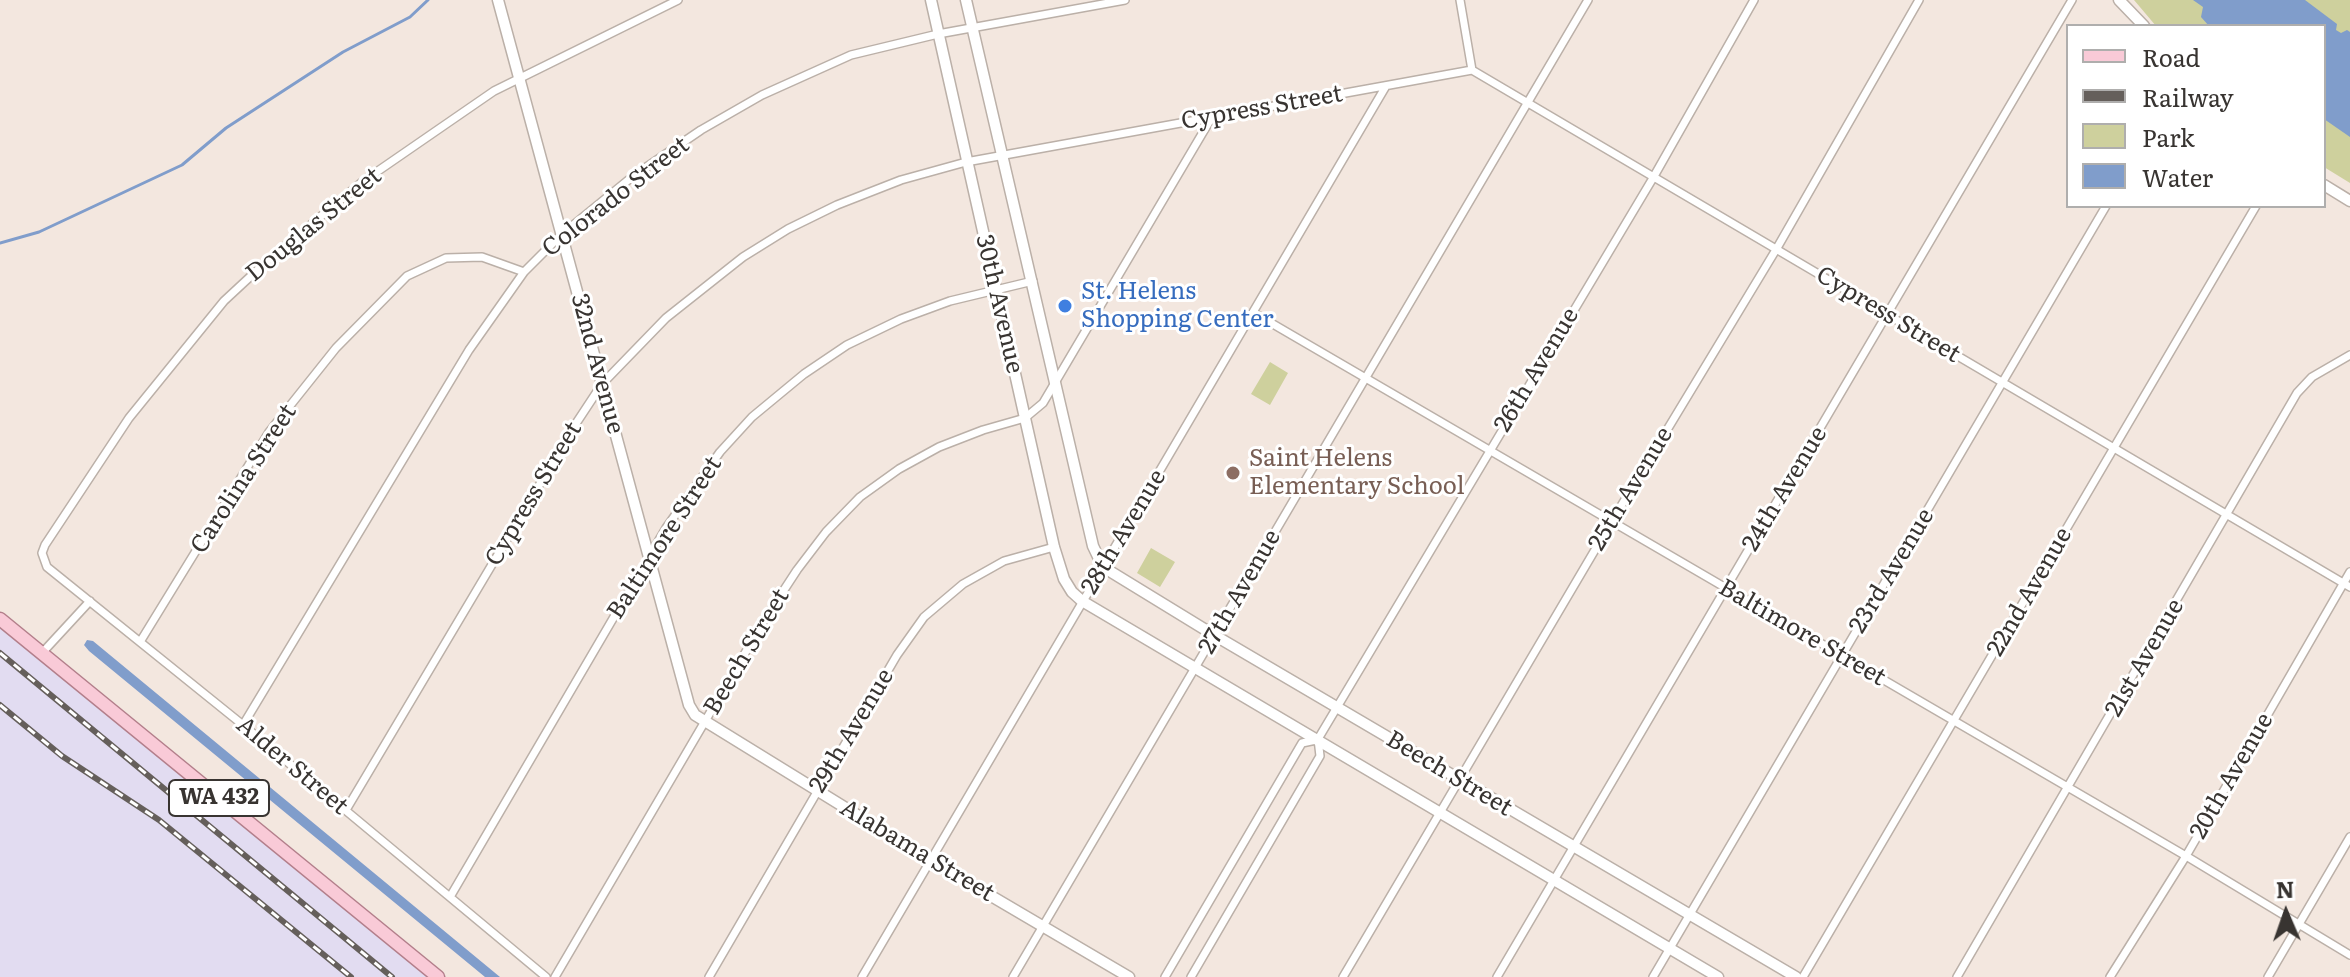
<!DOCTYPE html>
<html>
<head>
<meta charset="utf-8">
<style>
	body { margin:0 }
	#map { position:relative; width:2350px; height:977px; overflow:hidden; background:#f3e7df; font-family:Literata,serif }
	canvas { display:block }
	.legend { position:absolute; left:2066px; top:24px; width:260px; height:184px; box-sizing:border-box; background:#fff; border:2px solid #afaead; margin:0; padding:10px 14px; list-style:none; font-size:24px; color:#383431 }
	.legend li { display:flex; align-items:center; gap:16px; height:40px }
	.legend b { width:40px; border:2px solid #afaead }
	.north { position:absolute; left:2246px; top:873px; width:80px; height:80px; -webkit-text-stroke:6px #fff; paint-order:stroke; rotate:358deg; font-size:22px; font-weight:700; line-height:32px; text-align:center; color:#383431 }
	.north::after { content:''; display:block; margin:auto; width:28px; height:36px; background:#383431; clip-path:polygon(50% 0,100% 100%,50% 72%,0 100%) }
</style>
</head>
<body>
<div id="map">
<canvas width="2350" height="977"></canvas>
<ul class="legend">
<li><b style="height:10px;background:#f9cad7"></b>Road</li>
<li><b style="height:10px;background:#655f5b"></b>Railway</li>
<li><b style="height:22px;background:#ced09d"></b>Park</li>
<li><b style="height:22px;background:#809dcb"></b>Water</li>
</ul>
<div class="north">N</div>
</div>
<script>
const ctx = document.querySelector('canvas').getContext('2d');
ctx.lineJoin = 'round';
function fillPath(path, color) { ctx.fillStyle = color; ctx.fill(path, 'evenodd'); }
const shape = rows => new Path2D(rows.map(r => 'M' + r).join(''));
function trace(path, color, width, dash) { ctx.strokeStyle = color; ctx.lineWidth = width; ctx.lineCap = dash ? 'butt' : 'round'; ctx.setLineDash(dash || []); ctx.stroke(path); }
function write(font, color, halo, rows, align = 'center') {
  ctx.font = font + ' Literata,serif'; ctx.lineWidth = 6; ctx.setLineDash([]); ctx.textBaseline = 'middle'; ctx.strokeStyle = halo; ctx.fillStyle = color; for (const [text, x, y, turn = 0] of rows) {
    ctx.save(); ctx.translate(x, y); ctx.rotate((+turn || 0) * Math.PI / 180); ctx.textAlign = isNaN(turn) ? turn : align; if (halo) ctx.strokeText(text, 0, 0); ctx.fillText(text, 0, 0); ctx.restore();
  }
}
fillPath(shape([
	[0,620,437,977,0,977]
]), '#e2dcf1');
fillPath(shape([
	[2134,0,2350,0,2350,183,2324,167,2324,26,2156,26],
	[1270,362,1288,373,1270,405,1251,394],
	[1151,548,1175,562,1160,587,1137,573]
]), '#ced09d');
fillPath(shape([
	[2193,0,2305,0,2337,24,2336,30,2341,33,2347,30,2350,32,2350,137,2324,119,2324,26,2209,26,2201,17,2203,7],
	[87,640,93,641,500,977,485,977,89,651,84,645]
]), '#809dcb');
trace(shape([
	[0,243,39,232,182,165,226,128,343,52,410,17,428,0]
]), '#809dcb', 3);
const street = shape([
	[1460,0,1472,70],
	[1254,313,2186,856,2350,955],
	[140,642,269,432,336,348,407,276,446,258,482,257,524,272],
	[42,653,90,601],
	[243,725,469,350,524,272,561,235,632,177,701,130,762,95,851,55,938,34,1125,0],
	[346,810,575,425,602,384,666,318,743,257,788,229,837,205,901,180,966,162,1472,70,2350,587],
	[450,897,666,528,720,452,752,417,804,374,847,345,901,319,950,301,1033,281],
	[546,977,243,725,47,567,42,553,45,545,129,418,224,301,266,262,362,182,494,91,678,0],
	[555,977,765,619,797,570,826,532,860,497,899,469,939,447,983,430,1025,418,1043,403,1212,117],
	[709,977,897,655,924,617,963,584,1004,561,1054,547],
	[862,977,1386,86],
	[1013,977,1588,0],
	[1165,977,1302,743,1316,740],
	[1191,977,1320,756,1318,739,1653,178,1754,0],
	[1343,977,1612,521,1777,248,1919,0],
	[1497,977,2072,0],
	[1653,977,2106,206],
	[1803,977,2256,206],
	[1957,977,2297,393,2312,377,2350,355],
	[2110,977,2186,856,2350,572],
	[2268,977,2350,837]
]);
const secondary = shape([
	[498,0,689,705,695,715,930,860,1129,977],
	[931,0,1054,547,1064,579,1072,592,1082,601,1718,977],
	[966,0,1093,546,1103,567,1214,635,1796,977],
	[2119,0,2144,26],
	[2324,185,2350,201]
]);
const primary = shape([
	[0,619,438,977]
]);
trace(street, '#bbb0a8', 10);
trace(secondary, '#bbb0a8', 13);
trace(primary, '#b37f8b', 15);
trace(street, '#fff', 7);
trace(secondary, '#fff', 10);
trace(primary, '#f9cad7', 12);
const rail = shape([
	[0,653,392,977],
	[0,705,62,756,159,820,351,977]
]);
trace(rail, '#655f5b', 6);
trace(rail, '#fff', 3, [9]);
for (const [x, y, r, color] of [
	[1065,306,8,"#3f7fe0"],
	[1233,473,8,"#8d6e63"]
]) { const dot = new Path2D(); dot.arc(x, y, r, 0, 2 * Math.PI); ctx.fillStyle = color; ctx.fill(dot); trace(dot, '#fff', 3); }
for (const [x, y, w] of [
	[219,798,100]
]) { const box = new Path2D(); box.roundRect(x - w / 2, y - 18, w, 36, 6); ctx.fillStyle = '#fff'; ctx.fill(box); trace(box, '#383431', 2); }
write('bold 22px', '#383431', null, [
	["WA 432",219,798]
]);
write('24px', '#383431', '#fff', [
	["Cypress Street",1262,108,-10],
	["Colorado Street",616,197,-38],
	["Douglas Street",314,225,-39],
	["30th Avenue",999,304,77],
	["Cypress Street",1888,315,31],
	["32nd Avenue",597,364,75],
	["26th Avenue",1537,370,-59],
	["Carolina Street",244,479,-57],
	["25th Avenue",1631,489,-59],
	["24th Avenue",1785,489,-59],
	["Cypress Street",534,494,-59],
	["28th Avenue",1124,532,-59],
	["Baltimore Street",665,538,-57],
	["23rd Avenue",1892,571,-59],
	["27th Avenue",1240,592,-60],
	["22nd Avenue",2030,592,-60],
	["Baltimore Street",1802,633,30],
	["Beech Street",747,652,-59],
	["21st Avenue",2145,658,-60],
	["29th Avenue",852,731,-59],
	["Alder Street",292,766,40],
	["Beech Street",1449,774,31],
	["20th Avenue",2232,776,-60],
	["Alabama Street",917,851,31]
]);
write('24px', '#366cbe', '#fff', [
	["St. Helens",1081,292],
	["Shopping Center",1081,320]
], 'left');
write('24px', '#785e54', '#fff', [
	["Saint Helens",1249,459],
	["Elementary School",1249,487]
], 'left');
</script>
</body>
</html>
